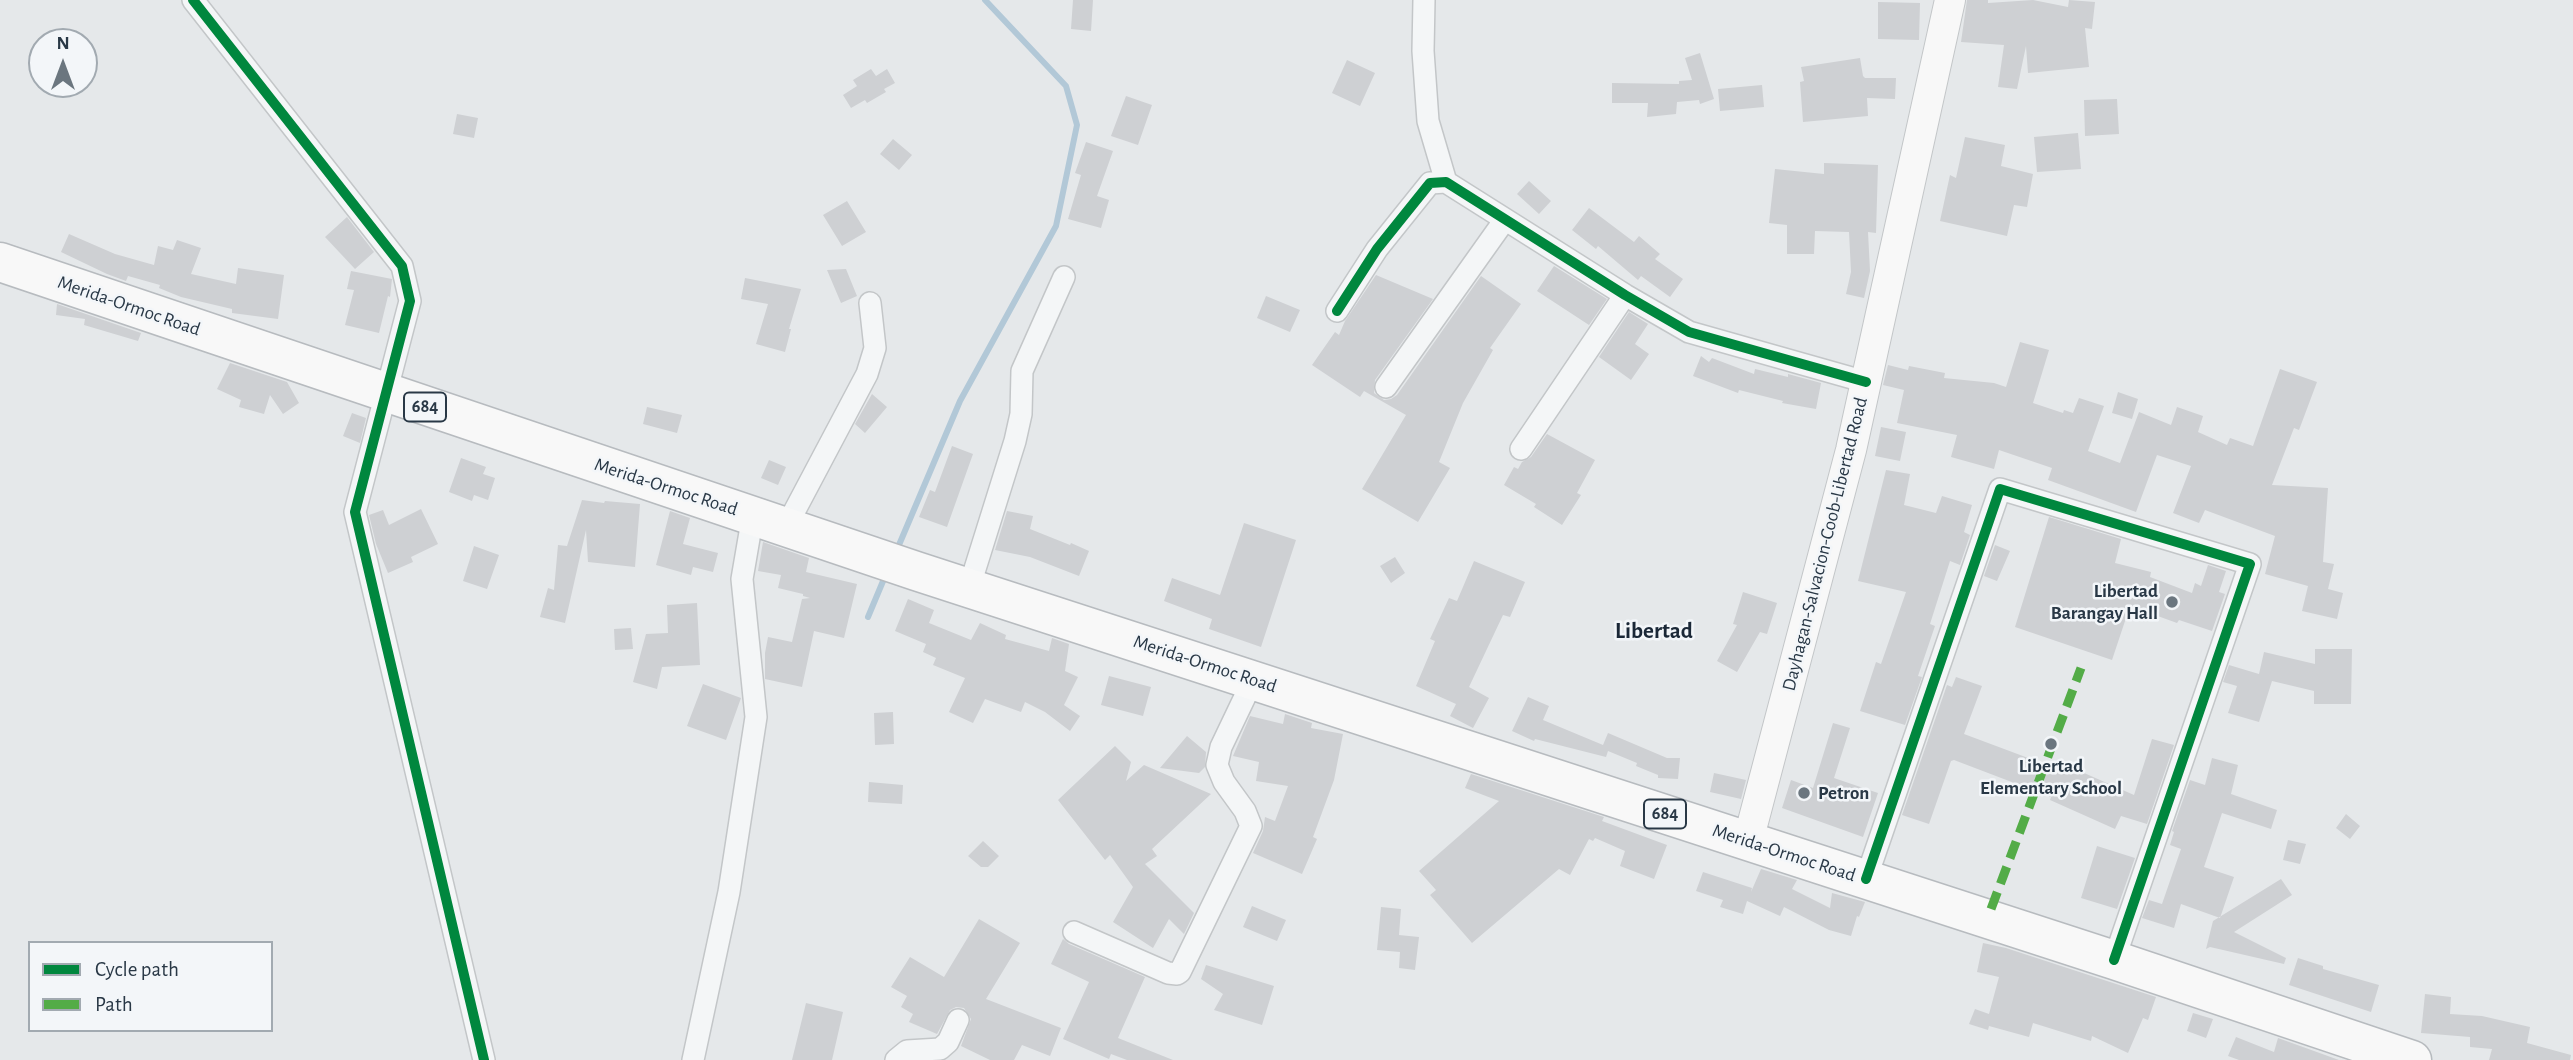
<!DOCTYPE html>
<html>
<head>
<meta charset="utf-8">
<style>
	body { margin:0 }
	#map { position:relative; width:2573px; height:1060px; overflow:hidden; background:#e5e8ea; font-family:"Alegreya Sans",sans-serif }
	canvas { display:block }
	.legend { position:absolute; left:28px; top:941px; width:245px; height:91px; box-sizing:border-box; background:#f3f6f9; border:2px solid #a2aab1; margin:0; padding:9px 12px; list-style:none; font-size:21px; color:#293846 }
	.legend li { display:flex; align-items:center; gap:14px; height:35px }
	.legend b { width:35px; border:2px solid #a2aab1 }
	.north { position:absolute; left:28px; top:28px; width:70px; height:70px; box-sizing:border-box; background:#f3f6f9; border:2px solid #a2aab1; border-radius:50%; rotate:0deg; font-size:19px; font-weight:700; line-height:28px; text-align:center; color:#293846 }
	.north::after { content:''; display:block; margin:auto; width:24px; height:32px; background:#6b767f; clip-path:polygon(50% 0,100% 100%,50% 72%,0 100%) }
</style>
</head>
<body>
<div id="map">
<canvas width="2573" height="1060"></canvas>
<ul class="legend">
<li><b style="height:9px;background:#00873e"></b>Cycle path</li>
<li><b style="height:9px;background:#53ac47"></b>Path</li>
</ul>
<div class="north">N</div>
</div>
<script>
const ctx = document.querySelector('canvas').getContext('2d');
ctx.lineJoin = 'round';
const shape = rows => new Path2D(rows.map(r => 'M' + r).join(''));
function trace(path, color, width, dash) { ctx.strokeStyle = color; ctx.lineWidth = width; ctx.lineCap = dash ? 'butt' : 'round'; ctx.setLineDash(dash || []); ctx.stroke(path); }
function fillPath(path, color) { ctx.fillStyle = color; ctx.fill(path, 'evenodd'); }
function write(font, color, halo, rows, align = 'center') {
  ctx.font = font + ' "Alegreya Sans",sans-serif'; ctx.lineWidth = 5; ctx.setLineDash([]); ctx.textBaseline = 'middle'; ctx.strokeStyle = halo; ctx.fillStyle = color; for (const [text, x, y, turn = 0] of rows) {
    ctx.save(); ctx.translate(x, y); ctx.rotate((+turn || 0) * Math.PI / 180); ctx.textAlign = isNaN(turn) ? turn : align; if (halo) ctx.strokeText(text, 0, 0); ctx.fillText(text, 0, 0); ctx.restore();
  }
}
trace(shape([
	[896,552,960,401,1056,226,1077,125,1066,86,985,0],
	[868,617,886,574]
]), '#b2c8d7', 6);
fillPath(shape([
	[1073,0,1093,0,1091,31,1071,29],
	[1967,0,1988,0,1988,3,2033,0,2068,7,2069,0,2095,2,2092,29,2085,28,2089,67,2028,73,2026,46,2017,89,1998,87,2004,45,1961,42],
	[1878,2,1920,3,1919,40,1878,39],
	[1700,53,1714,99,1700,104,1699,100,1677,102,1676,114,1647,117,1648,103,1612,103,1612,83,1679,84,1679,81,1692,80,1685,58],
	[1860,58,1863,76,1865,78,1896,78,1895,99,1867,98,1868,116,1803,122,1800,82,1804,81,1801,67],
	[1347,60,1375,73,1360,106,1332,93],
	[871,69,876,76,887,69,895,83,884,89,886,92,867,103,865,100,851,108,843,95,857,86,853,80],
	[1762,85,1764,107,1720,111,1718,89],
	[1126,96,1152,105,1138,145,1111,136],
	[2117,99,2119,134,2085,136,2084,100],
	[457,114,478,118,474,138,453,134],
	[2078,133,2081,169,2037,172,2034,137],
	[1965,137,2005,145,2001,166,2033,174,2027,207,2014,205,2007,236,1940,221,1950,175,1956,178],
	[893,139,912,155,899,170,880,154],
	[1086,142,1113,151,1097,196,1109,200,1101,228,1068,219,1081,175,1075,173],
	[1824,163,1878,165,1876,233,1868,232,1870,271,1864,298,1846,294,1851,272,1849,232,1815,231,1814,254,1787,254,1787,225,1769,223,1775,169,1824,174],
	[1529,181,1551,201,1539,214,1517,194],
	[847,201,866,232,842,246,823,215],
	[1589,208,1634,242,1639,236,1660,254,1655,259,1683,279,1670,297,1641,276,1638,280,1598,246,1596,249,1572,230],
	[347,217,374,252,355,269,325,237],
	[69,234,115,254,154,265,158,246,173,250,177,240,201,248,191,274,236,284,238,268,284,275,278,319,232,313,232,309,181,297,159,288,160,285,128,276,126,281,107,274,61,252],
	[1554,266,1607,299,1589,325,1537,291],
	[846,269,857,296,841,303,827,270],
	[351,271,392,279,390,297,388,296,379,333,345,325,354,290,347,289],
	[1376,275,1433,299,1375,380,1374,393,1384,400,1391,399,1397,395,1481,276,1521,304,1490,348,1493,350,1463,403,1439,462,1450,468,1418,522,1362,489,1406,415,1364,391,1360,397,1312,365,1335,332,1339,335,1345,321],
	[745,278,801,289,789,329,791,329,785,352,756,344,768,304,741,299],
	[1266,296,1300,310,1290,332,1257,318],
	[57,304,141,333,138,341,84,325,85,319,56,315],
	[1629,312,1648,324,1635,344,1649,354,1631,380,1599,357],
	[2020,342,2049,350,2033,403,2063,413,2064,410,2073,413,2079,398,2104,406,2088,451,2120,463,2139,412,2171,425,2177,407,2203,416,2198,432,2227,445,2230,438,2253,446,2280,369,2317,382,2299,430,2294,428,2272,485,2328,488,2323,562,2334,564,2328,589,2343,593,2337,619,2302,611,2308,586,2265,574,2275,536,2205,510,2199,523,2173,513,2191,466,2157,455,2136,512,2048,480,2052,468,1999,450,1994,469,1951,457,1957,435,1897,423,1904,390,1883,385,1888,365,1908,370,1909,366,1945,373,1944,378,1994,383,2006,387],
	[1701,356,1709,362,1712,358,1754,374,1755,369,1788,377,1788,374,1821,383,1816,409,1782,403,1783,401,1739,390,1738,393,1693,376],
	[230,363,287,382,299,403,283,414,270,395,264,414,239,407,241,400,217,389],
	[2118,392,2138,399,2132,419,2112,413],
	[872,394,887,407,865,433,855,424],
	[647,407,682,415,677,433,643,424],
	[352,413,366,418,360,443,343,436],
	[1881,427,1906,432,1900,461,1875,456],
	[1547,434,1595,460,1577,493,1581,495,1562,525,1534,507,1536,504,1504,485,1514,467,1518,469,1522,462,1531,457],
	[952,446,973,454,947,527,919,517,930,490,935,492],
	[461,458,486,467,483,474,495,478,488,500,474,495,472,501,449,492],
	[769,460,786,467,778,485,761,478],
	[1886,470,1910,474,1904,505,1936,513,1942,496,1972,505,1964,532,1970,535,1960,565,1950,561,1930,624,1935,626,1918,676,1922,677,1905,725,1860,711,1876,662,1881,664,1906,592,1858,581],
	[582,500,604,503,605,501,640,504,635,567,588,562,586,530,565,623,540,617,548,588,554,590,558,545,567,546],
	[421,509,438,544,411,557,413,562,388,573,376,544,369,515,383,510,389,525],
	[670,511,690,518,683,544,718,553,713,572,693,567,691,575,656,565],
	[1007,511,1033,516,1030,529,1070,545,1071,543,1089,551,1079,576,1030,557,995,550],
	[2049,517,2121,539,2115,563,2151,572,2150,577,2192,593,2195,583,2201,586,2208,565,2226,571,2219,592,2225,594,2212,631,2179,620,2177,623,2130,606,2112,660,2015,627],
	[1244,523,1296,540,1261,647,1209,629,1212,619,1164,601,1172,578,1220,595],
	[763,542,809,558,806,572,857,584,844,638,814,631,802,687,765,679,765,653,768,637,792,642,802,599,810,598,803,596,803,594,778,588,781,575,758,571],
	[1995,545,2010,551,1997,581,1984,576],
	[474,546,499,555,487,589,463,581],
	[1395,557,1405,573,1391,583,1380,566],
	[1474,561,1525,582,1510,617,1503,615,1469,687,1489,698,1473,728,1450,716,1456,704,1416,686,1435,641,1430,639,1449,598,1457,601],
	[1743,592,1777,603,1767,634,1760,632,1737,672,1717,661,1737,625,1733,624],
	[908,599,934,610,929,623,971,640,980,623,1006,635,1005,639,1049,651,1052,638,1069,644,1065,671,1078,677,1064,705,1080,716,1070,731,1045,712,1025,702,1021,712,985,699,973,723,949,712,965,678,933,665,936,658,923,652,926,644,895,631],
	[697,603,700,665,662,667,657,689,633,682,646,634,668,633,667,605],
	[631,628,633,649,615,650,614,629],
	[2315,649,2352,649,2351,704,2314,704,2314,691,2272,681,2259,722,2228,713,2237,686,2223,682,2229,665,2259,674,2264,652,2315,664],
	[1109,676,1151,687,1143,716,1101,705],
	[1956,677,1982,686,1964,734,2063,771,2066,765,2134,795,2152,739,2174,745,2147,824,2121,816,2115,829,2050,800,2051,797,1954,760,1951,761,1929,824,1902,815,1947,685,1952,687],
	[703,684,741,698,726,740,687,726],
	[1528,697,1549,706,1543,720,1603,745,1608,733,1667,758,1680,758,1678,779,1658,778,1658,775,1636,766,1637,763,1608,751,1606,757,1535,739,1534,741,1512,731],
	[893,712,894,744,875,745,874,713],
	[1285,714,1312,723,1311,728,1343,734,1334,780,1313,837,1317,839,1302,874,1253,853,1263,831,1265,817,1275,821,1288,786,1256,781,1259,762,1233,756,1250,716,1283,724],
	[1833,723,1850,728,1834,778,1878,793,1863,837,1782,808,1791,780,1813,788],
	[1187,736,1206,752,1205,767,1199,773,1160,768],
	[1115,746,1131,762,1126,781,1144,765,1211,794,1152,849,1157,856,1145,864,1194,913,1184,934,1169,919,1153,948,1113,922,1133,887,1110,855,1105,860,1058,800],
	[2212,758,2238,765,2231,794,2277,810,2271,829,2222,813,2204,867,2234,877,2220,918,2181,904,2174,928,2142,918,2149,900,2162,904,2181,849,2170,845,2174,832,2172,831,2190,780,2205,785],
	[1714,773,1746,780,1741,799,1710,792],
	[1471,774,1604,817,1602,821,1667,845,1654,879,1620,866,1625,851,1595,838,1593,841,1589,839,1570,875,1559,869,1472,943,1430,895,1436,890,1419,871,1499,801,1465,788],
	[869,782,903,785,902,804,868,802],
	[2346,814,2360,826,2350,839,2336,828],
	[2288,840,2306,844,2300,864,2283,860],
	[983,841,999,856,988,867,981,867,968,856],
	[2097,846,2135,858,2117,909,2081,898],
	[1761,869,1797,880,1792,889,1830,908,1832,893,1865,902,1859,917,1857,916,1851,936,1829,930,1784,907,1780,916,1747,901,1743,914,1720,907,1723,900,1696,891,1703,872,1752,888,1751,892],
	[2281,879,2292,895,2234,932,2286,958,2284,964,2210,947,2206,949,2213,921],
	[1252,906,1286,920,1277,941,1243,927],
	[1381,907,1401,909,1399,935,1419,937,1415,970,1399,968,1400,952,1377,950],
	[979,919,1020,943,986,999,1061,1028,1050,1056,1022,1045,1014,1060,990,1060,961,1046,971,1019,964,1008,956,1007,950,1010,937,1034,909,1022,913,1014,901,1007,907,996,891,987,910,957,944,977],
	[1063,939,1069,944,1145,977,1118,1038,1173,1060,1127,1060,1111,1054,1109,1059,1063,1039,1089,982,1051,964],
	[1983,943,2006,948,2156,997,2148,1020,2143,1018,2128,1053,2092,1036,2091,1041,2033,1023,2029,1037,1989,1026,1988,1030,1969,1024,1975,1009,1989,1014,1999,977,1977,972],
	[2298,958,2323,966,2323,969,2379,985,2371,1012,2289,985],
	[1206,965,1274,986,1262,1025,1214,1010,1223,994,1201,979],
	[2425,994,2451,997,2450,1014,2482,1016,2530,1027,2527,1043,2571,1055,2570,1060,2489,1060,2492,1049,2470,1047,2470,1037,2421,1033],
	[806,1003,843,1012,832,1060,792,1060],
	[2193,1013,2213,1019,2206,1038,2187,1031],
	[2236,1037,2274,1052,2278,1038,2339,1060,2239,1060,2228,1056]
]), '#ced0d3');
const street = shape([
	[193,0,402,266,410,301,355,512,484,1060],
	[1424,0,1423,51,1428,121,1446,182],
	[1337,311,1377,249,1430,183,1446,182,1625,295,1689,332,1866,382],
	[1386,387,1504,221],
	[1521,449,1625,295],
	[786,527,867,374,875,348,870,303],
	[969,588,1015,441,1021,414,1022,371,1064,277],
	[1866,879,2000,489,2250,564,2114,960],
	[1074,932,1168,973,1177,974,1180,972,1251,826,1245,811,1224,782,1217,765,1221,747,1253,680],
	[693,1060,729,892,756,717,742,579,753,515],
	[896,1060,907,1051,940,1049,948,1042,958,1020]
]);
const secondary = shape([
	[1748,841,1851,450,1950,0]
]);
const highway = shape([
	[0,262,916,571,2114,960,2412,1060]
]);
trace(street, '#c3c6c8', 24);
trace(secondary, '#c3c6c8', 32);
trace(highway, '#b7bbbf', 41);
trace(street, '#f4f6f7', 21);
trace(secondary, '#f8f8f8', 30);
trace(highway, '#f8f8f8', 38);
trace(shape([
	[1991,909,2081,668]
]), '#53ac47', 9, [18, 9]);
trace(shape([
	[193,0,402,266,410,301,355,512,484,1060],
	[1337,311,1377,249,1430,183,1446,182,1625,295,1689,332,1866,382],
	[1866,879,2000,489,2250,564,2114,960]
]), '#00873e', 10);
for (const [x, y, r, color] of [
	[2172,602,7,"#6b767f"],
	[2051,744,7,"#6b767f"],
	[1804,793,7,"#6b767f"]
]) { const dot = new Path2D(); dot.arc(x, y, r, 0, 2 * Math.PI); ctx.fillStyle = color; ctx.fill(dot); trace(dot, '#f3f6f9', 2.5); }
for (const [x, y, w] of [
	[425,407,42],
	[1665,814,42]
]) { const box = new Path2D(); box.roundRect(x - w / 2, y - 14.5, w, 29, 5); ctx.fillStyle = '#f3f6f9'; ctx.fill(box); trace(box, '#293846', 2); }
write('bold 18px', '#293846', null, [
	["684",425,407],
	["684",1665,814]
]);
write('19px', '#293846', '#f3f6f9', [
	["Merida-Ormoc Road",129,306,19],
	["Merida-Ormoc Road",666,487,18],
	["Dayhagan-Salvacion-Coob-Libertad Road",1825,544,-76],
	["Merida-Ormoc Road",1205,664,18],
	["Merida-Ormoc Road",1784,853,18]
]);
write('bold 19px', '#293846', '#f3f6f9', [
	["Libertad",2158,591],
	["Barangay Hall",2158,613],
	["Libertad",2051,766,"center"],
	["Elementary School",2051,788,"center"],
	["Petron",1818,793,"left"]
], 'right');
write('bold 23px', '#1b2837', '#f3f6f9', [
	["Libertad",1654,631]
]);
</script>
</body>
</html>
